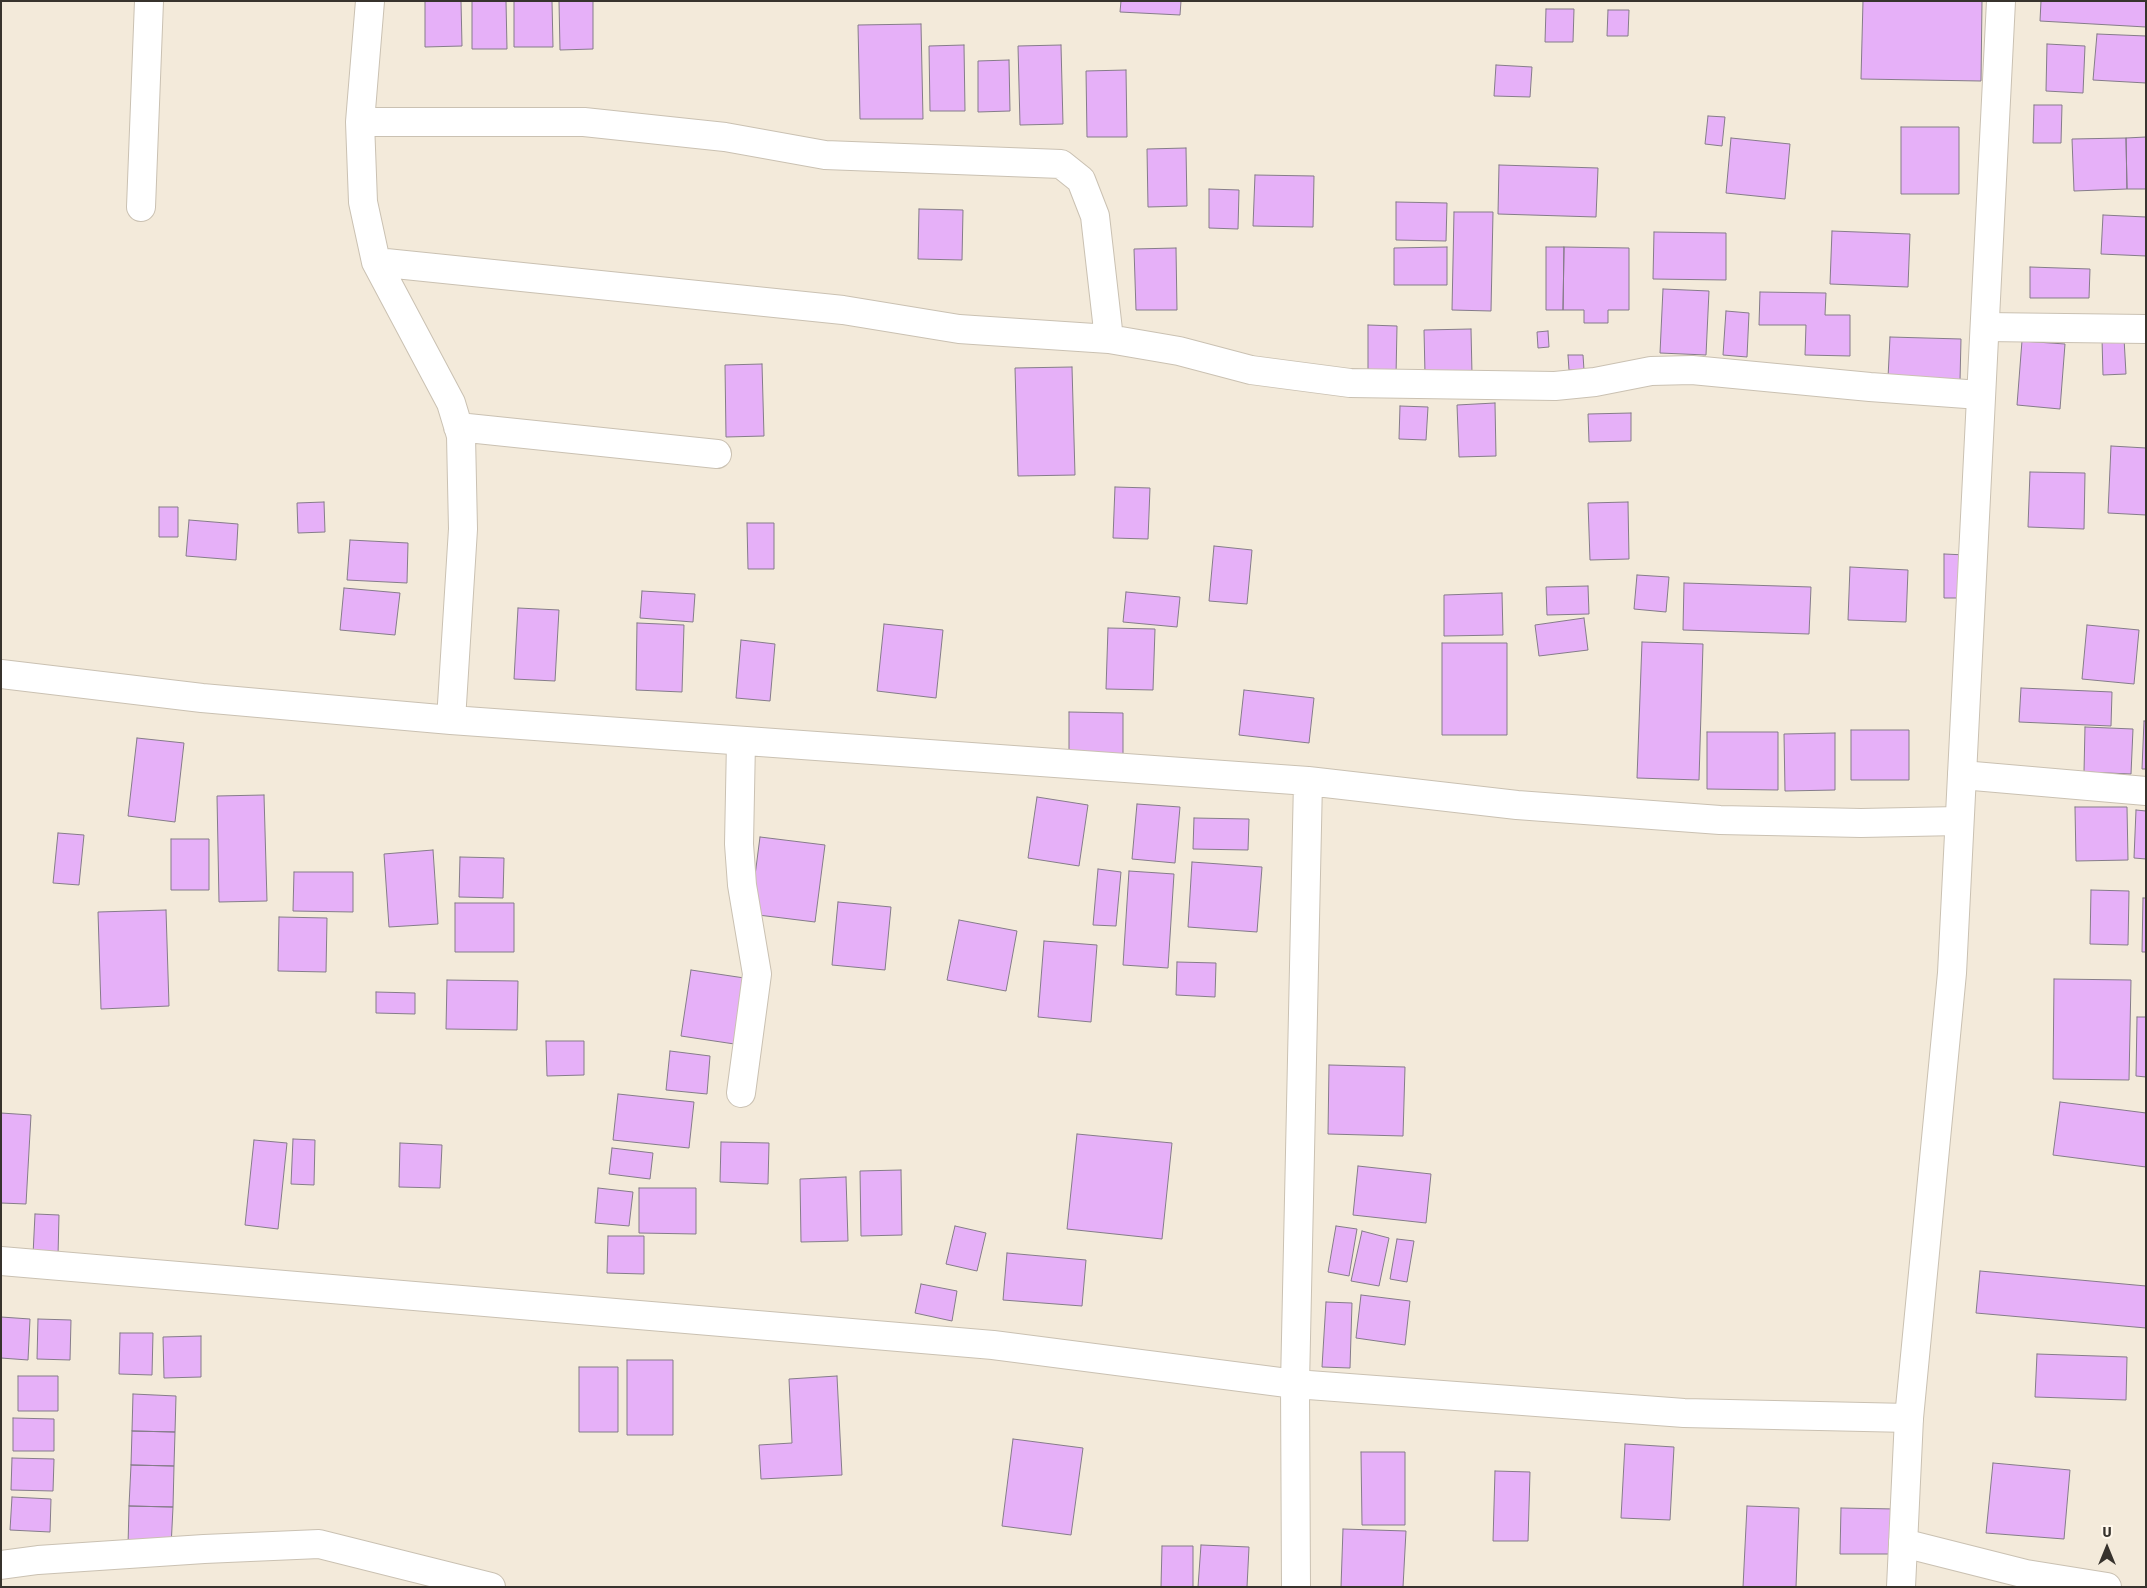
<!DOCTYPE html>
<html>
<head>
<meta charset="utf-8">
<style>
	body { margin:0 }
	#map { position:relative; width:2147px; height:1588px; overflow:hidden; background:#f3eada; font-family:"Fira Sans",sans-serif }
	canvas { display:block }
	.frame { position:absolute; inset:0; border:2px solid #37332d; pointer-events:none }
	.north { position:absolute; left:2082px; top:1523px; width:50px; height:50px; -webkit-text-stroke:4px #fff7eb; paint-order:stroke; rotate:0deg; font-size:14px; font-weight:700; line-height:20px; text-align:center; color:#37332d }
	.north::after { content:''; display:block; margin:auto; width:18px; height:22px; background:#37332d; clip-path:polygon(50% 0,100% 100%,50% 72%,0 100%) }
</style>
</head>
<body>
<div id="map">
<canvas width="2147" height="1588"></canvas>
<div class="frame"></div>
<div class="north">U</div>
</div>
<script>
const ctx = document.querySelector('canvas').getContext('2d');
ctx.lineJoin = 'round';
function fillPath(path, color) { ctx.fillStyle = color; ctx.fill(path, 'evenodd'); }
const shape = rows => new Path2D(rows.map(r => 'M' + r).join(''));
function trace(path, color, width, dash) { ctx.strokeStyle = color; ctx.lineWidth = width; ctx.lineCap = dash ? 'butt' : 'round'; ctx.setLineDash(dash || []); ctx.stroke(path); }
const building = shape([
	[425,1,461,1,462,46,425,47,425,1],
	[472,1,506,1,507,49,472,49,472,1],
	[514,1,552,1,553,47,514,47,514,1],
	[559,1,593,1,593,49,560,50,559,1],
	[1121,1,1181,1,1180,15,1120,12,1121,1],
	[1863,1,1982,1,1981,81,1861,79,1863,1],
	[2041,1,2146,1,2146,27,2040,21,2041,1],
	[1546,9,1574,9,1573,42,1545,42,1546,9],
	[1608,10,1629,10,1628,36,1607,36,1608,10],
	[921,24,923,119,860,119,858,25,921,24],
	[2097,34,2146,36,2146,83,2093,80,2097,34],
	[2047,44,2085,46,2083,93,2046,91,2047,44],
	[964,45,965,111,930,111,929,46,964,45],
	[1061,45,1063,124,1020,125,1018,46,1061,45],
	[1009,60,1010,111,978,112,978,61,1009,60],
	[1496,65,1532,67,1530,97,1494,96,1496,65],
	[1126,70,1127,137,1087,137,1086,71,1126,70],
	[2034,105,2062,105,2061,143,2033,143,2034,105],
	[1708,116,1725,117,1722,146,1705,144,1708,116],
	[1901,127,1959,127,1959,194,1901,194,1901,127],
	[2146,137,2146,189,2127,189,2126,138,2146,137],
	[1731,138,1790,144,1785,199,1726,193,1731,138],
	[2126,138,2127,189,2074,191,2072,139,2126,138],
	[1186,148,1187,206,1148,207,1147,149,1186,148],
	[1499,165,1598,168,1596,217,1498,214,1499,165],
	[1255,175,1314,176,1313,227,1253,226,1255,175],
	[1209,189,1239,190,1238,229,1209,228,1209,189],
	[1396,202,1447,203,1446,241,1396,240,1396,202],
	[919,209,963,210,962,260,918,259,919,209],
	[1454,212,1493,212,1491,311,1452,310,1454,212],
	[2103,215,2146,217,2146,256,2101,254,2103,215],
	[1832,231,1910,234,1908,287,1830,284,1832,231],
	[1654,232,1726,233,1726,280,1653,279,1654,232],
	[1447,247,1447,285,1394,285,1394,248,1447,247],
	[1546,247,1564,247,1563,310,1546,310,1546,247],
	[1564,247,1629,248,1629,310,1608,310,1608,323,1584,323,1584,310,1563,310,1564,247],
	[1176,248,1177,310,1136,310,1134,249,1176,248],
	[2030,267,2090,269,2089,298,2030,298,2030,267],
	[1663,289,1709,291,1706,355,1660,353,1663,289],
	[1760,292,1826,293,1825,315,1850,315,1850,356,1805,355,1806,325,1759,325,1760,292],
	[1726,311,1749,313,1747,357,1723,355,1726,311],
	[1368,325,1397,326,1396,376,1368,375,1368,325],
	[1471,329,1472,374,1425,374,1424,330,1471,329],
	[1548,331,1549,347,1538,348,1537,332,1548,331],
	[1890,337,1961,339,1960,381,1888,378,1890,337],
	[2124,338,2126,374,2103,375,2102,339,2124,338],
	[2022,341,2065,344,2060,409,2017,405,2022,341],
	[1568,355,1583,355,1584,370,1569,370,1568,355],
	[762,364,764,436,726,437,725,365,762,364],
	[1072,367,1075,475,1018,476,1015,368,1072,367],
	[1495,403,1496,456,1459,457,1457,405,1495,403],
	[1400,406,1428,407,1426,440,1399,439,1400,406],
	[1631,413,1631,441,1589,442,1588,414,1631,413],
	[2111,446,2146,448,2146,515,2108,513,2111,446],
	[2030,472,2085,473,2084,529,2028,527,2030,472],
	[1115,487,1150,488,1148,539,1113,538,1115,487],
	[324,502,325,532,298,533,297,503,324,502],
	[1628,502,1629,559,1590,560,1588,503,1628,502],
	[159,507,178,507,178,537,159,537,159,507],
	[189,520,238,524,236,560,186,556,189,520],
	[747,523,774,523,774,569,748,569,747,523],
	[350,540,408,543,407,583,347,580,350,540],
	[1214,546,1252,550,1247,604,1209,601,1214,546],
	[1944,554,1966,555,1965,598,1944,598,1944,554],
	[1850,567,1908,570,1906,622,1848,620,1850,567],
	[1637,575,1669,577,1666,612,1634,609,1637,575],
	[1684,583,1811,587,1809,634,1683,630,1684,583],
	[1588,586,1589,614,1547,615,1546,587,1588,586],
	[344,588,400,593,395,635,340,630,344,588],
	[642,591,695,594,693,622,640,618,642,591],
	[1126,592,1180,597,1177,627,1123,622,1126,592],
	[1502,593,1503,635,1444,636,1444,595,1502,593],
	[518,608,559,610,555,681,514,679,518,608],
	[1584,618,1588,650,1539,656,1535,625,1584,618],
	[637,623,684,625,682,692,636,690,637,623],
	[884,624,943,630,936,698,877,691,884,624],
	[2087,625,2139,630,2134,684,2082,679,2087,625],
	[1108,628,1155,629,1153,690,1106,689,1108,628],
	[741,640,775,644,770,701,736,698,741,640],
	[1642,642,1703,644,1699,780,1637,778,1642,642],
	[1442,643,1507,643,1507,735,1442,735,1442,643],
	[2021,688,2112,692,2111,726,2019,722,2021,688],
	[1244,690,1314,698,1309,743,1239,735,1244,690],
	[1069,712,1123,713,1123,758,1069,758,1069,712],
	[2144,721,2146,721,2146,769,2142,769,2144,721],
	[2085,727,2133,729,2131,774,2084,772,2085,727],
	[1851,730,1909,730,1909,780,1851,780,1851,730],
	[1707,732,1778,732,1778,790,1707,789,1707,732],
	[1835,733,1835,790,1785,791,1784,734,1835,733],
	[137,738,184,743,175,822,128,816,137,738],
	[264,795,267,901,219,902,217,796,264,795],
	[1037,797,1088,805,1079,866,1028,858,1037,797],
	[1137,804,1180,807,1175,863,1132,859,1137,804],
	[2075,807,2127,807,2128,860,2076,861,2075,807],
	[2136,810,2146,811,2146,859,2134,858,2136,810],
	[1194,818,1249,819,1248,850,1193,849,1194,818],
	[58,833,84,835,79,885,53,883,58,833],
	[760,837,825,845,815,922,750,914,760,837],
	[171,839,209,839,209,890,171,890,171,839],
	[433,850,438,924,389,927,384,854,433,850],
	[460,857,504,858,503,898,459,897,460,857],
	[1192,862,1262,867,1257,932,1188,927,1192,862],
	[1098,869,1121,872,1116,926,1093,925,1098,869],
	[1129,871,1174,874,1168,968,1123,965,1129,871],
	[294,872,353,872,353,912,293,911,294,872],
	[2091,890,2129,891,2128,945,2090,944,2091,890],
	[2143,898,2146,898,2146,952,2142,952,2143,898],
	[838,902,891,907,885,970,832,965,838,902],
	[455,903,514,903,514,952,455,952,455,903],
	[166,910,169,1006,101,1009,98,912,166,910],
	[279,917,327,918,326,972,278,971,279,917],
	[959,920,1017,931,1006,991,947,980,959,920],
	[1044,941,1097,945,1091,1022,1038,1017,1044,941],
	[1177,962,1216,963,1215,997,1176,995,1177,962],
	[691,970,751,979,741,1045,681,1036,691,970],
	[2054,979,2131,980,2129,1080,2053,1079,2054,979],
	[447,980,518,981,517,1030,446,1029,447,980],
	[376,992,415,993,415,1014,376,1013,376,992],
	[2137,1017,2146,1017,2146,1077,2136,1076,2137,1017],
	[546,1041,584,1041,584,1075,547,1076,546,1041],
	[670,1051,710,1056,707,1094,666,1090,670,1051],
	[1329,1065,1405,1067,1403,1136,1328,1134,1329,1065],
	[618,1094,694,1102,689,1148,613,1140,618,1094],
	[2060,1102,2146,1113,2146,1167,2053,1155,2060,1102],
	[1,1113,31,1115,26,1204,1,1203,1,1113],
	[1077,1134,1172,1143,1162,1239,1067,1229,1077,1134],
	[293,1139,315,1140,314,1185,291,1184,293,1139],
	[254,1140,287,1143,278,1229,245,1225,254,1140],
	[721,1142,769,1143,768,1184,720,1182,721,1142],
	[400,1143,442,1145,440,1188,399,1187,400,1143],
	[612,1148,653,1153,650,1179,609,1174,612,1148],
	[1358,1166,1431,1174,1426,1223,1353,1215,1358,1166],
	[901,1170,902,1235,861,1236,860,1171,901,1170],
	[846,1177,848,1241,801,1242,800,1179,846,1177],
	[598,1188,633,1192,629,1226,595,1223,598,1188],
	[639,1188,696,1188,696,1234,639,1233,639,1188],
	[35,1214,59,1215,58,1256,33,1255,35,1214],
	[955,1226,986,1233,977,1271,946,1264,955,1226],
	[1336,1226,1357,1229,1349,1276,1328,1272,1336,1226],
	[1362,1231,1389,1238,1379,1286,1351,1281,1362,1231],
	[608,1236,644,1236,644,1274,607,1273,608,1236],
	[1397,1239,1414,1241,1407,1282,1390,1279,1397,1239],
	[1007,1253,1086,1260,1082,1306,1003,1300,1007,1253],
	[1980,1271,2146,1286,2146,1328,1976,1313,1980,1271],
	[921,1284,957,1291,952,1321,915,1313,921,1284],
	[1361,1295,1410,1301,1405,1345,1356,1338,1361,1295],
	[1326,1302,1352,1303,1350,1368,1322,1367,1326,1302],
	[1,1317,30,1319,28,1360,1,1358,1,1317],
	[38,1319,71,1320,70,1360,37,1359,38,1319],
	[120,1333,153,1333,152,1375,119,1374,120,1333],
	[201,1336,201,1377,164,1378,163,1337,201,1336],
	[2037,1354,2127,1357,2126,1400,2035,1397,2037,1354],
	[627,1360,673,1360,673,1435,627,1435,627,1360],
	[579,1367,618,1367,618,1432,579,1432,579,1367],
	[18,1376,58,1376,58,1411,18,1411,18,1376],
	[837,1376,842,1475,761,1479,759,1445,792,1443,789,1379,837,1376],
	[133,1394,176,1396,175,1432,132,1431,133,1394],
	[13,1418,54,1419,54,1451,13,1451,13,1418],
	[132,1431,175,1432,174,1466,131,1465,132,1431],
	[1013,1439,1083,1448,1071,1535,1002,1526,1013,1439],
	[1625,1444,1674,1447,1670,1520,1621,1518,1625,1444],
	[1361,1452,1405,1452,1405,1525,1362,1525,1361,1452],
	[12,1458,54,1459,53,1491,11,1490,12,1458],
	[1993,1463,2070,1470,2064,1539,1986,1533,1993,1463],
	[131,1465,174,1466,173,1507,129,1506,131,1465],
	[1495,1471,1530,1472,1528,1541,1493,1541,1495,1471],
	[12,1497,51,1499,50,1532,10,1530,12,1497],
	[129,1506,173,1507,171,1547,128,1546,129,1506],
	[1747,1506,1799,1508,1796,1587,1743,1587,1747,1506],
	[1841,1508,1895,1509,1895,1554,1840,1554,1841,1508],
	[1343,1529,1406,1531,1403,1587,1341,1587,1343,1529],
	[1201,1545,1249,1547,1247,1587,1198,1587,1201,1545],
	[1162,1546,1193,1546,1193,1587,1161,1587,1162,1546]
]);
fillPath(building, '#e6b0f8');
trace(building, '#857c89', 1);
const street = shape([
	[370,1,360,122,363,202,376,262,451,403,461,436,463,529,451,720],
	[360,122,584,122,725,137,825,155,1061,164,1081,180,1095,216,1109,339],
	[141,207,149,1],
	[376,262,843,310,959,329,1109,339,1179,351,1251,370,1350,383,1555,386,1595,382,1651,371,1692,370,1870,387,1980,395],
	[1985,327,2146,329],
	[458,427,717,454],
	[1,674,202,698,451,720,1308,781,1517,805,1720,820,1861,823,1959,821],
	[1962,775,2146,791],
	[741,1093,757,974,742,885,739,844,741,741],
	[1,1261,993,1345,1295,1384,1684,1413,1909,1418],
	[1903,1543,2026,1574,2107,1587],
	[1,1565,38,1560,204,1549,319,1544,491,1587],
	[1296,1587,1295,1384,1308,781]
]);
const secondary = shape([
	[1901,1587,1909,1418,1952,973,2001,1]
]);
trace(street, '#cac1b2', 30);
trace(secondary, '#cac1b2', 30);
trace(street, '#fff', 28);
trace(secondary, '#fff', 28);
</script>
</body>
</html>
